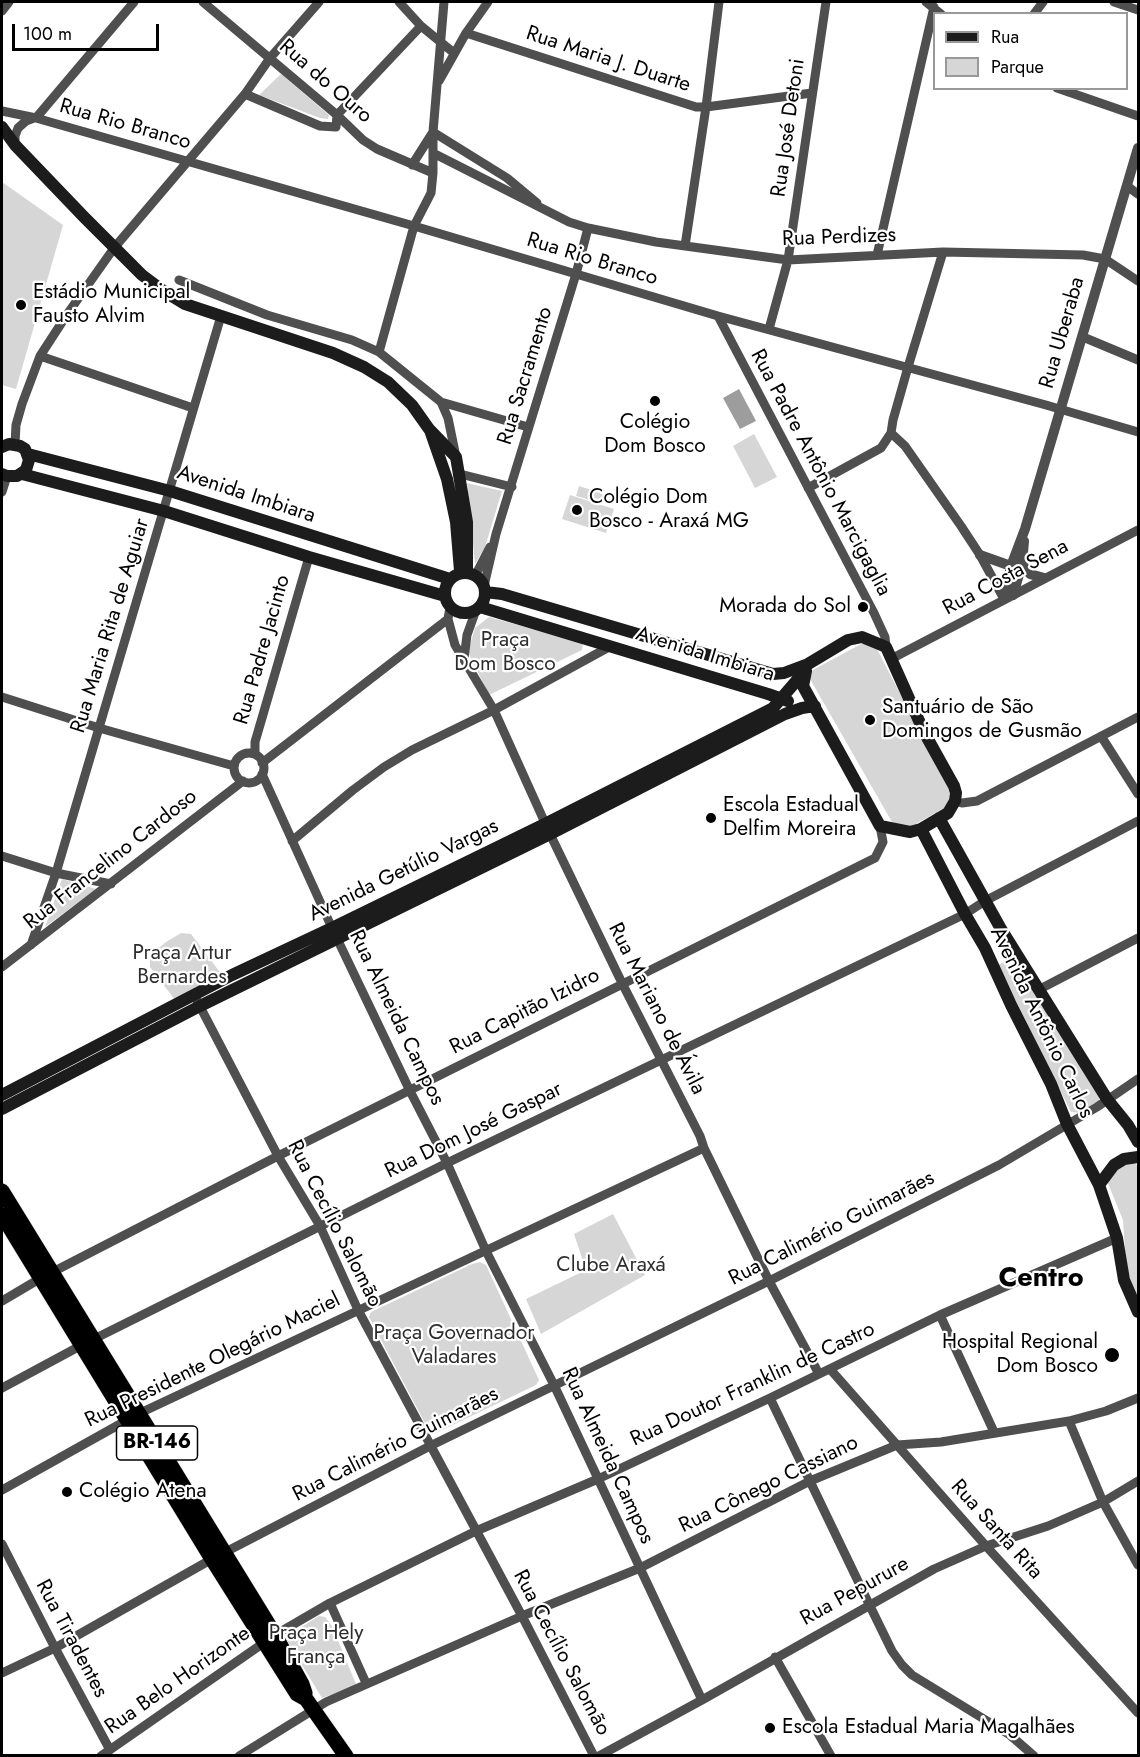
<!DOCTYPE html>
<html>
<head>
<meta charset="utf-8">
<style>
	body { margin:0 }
	#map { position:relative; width:1140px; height:1757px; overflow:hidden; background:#fff; font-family:Jost,sans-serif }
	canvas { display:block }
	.frame { position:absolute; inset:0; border:3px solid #000; pointer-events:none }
	.legend { position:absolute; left:933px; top:12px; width:195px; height:78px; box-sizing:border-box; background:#fff; border:2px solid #999; margin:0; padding:8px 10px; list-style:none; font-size:18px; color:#000 }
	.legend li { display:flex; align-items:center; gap:12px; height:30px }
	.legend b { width:30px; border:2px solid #999 }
	.scale { position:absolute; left:12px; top:24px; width:147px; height:27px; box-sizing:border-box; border:3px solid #000; border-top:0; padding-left:8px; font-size:18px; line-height:21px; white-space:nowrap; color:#000; -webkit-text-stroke:4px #fff; paint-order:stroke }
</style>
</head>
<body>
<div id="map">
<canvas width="1140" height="1757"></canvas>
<div class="frame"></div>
<ul class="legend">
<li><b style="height:8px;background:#1c1c1c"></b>Rua</li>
<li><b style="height:16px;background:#d6d6d6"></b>Parque</li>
</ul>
<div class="scale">100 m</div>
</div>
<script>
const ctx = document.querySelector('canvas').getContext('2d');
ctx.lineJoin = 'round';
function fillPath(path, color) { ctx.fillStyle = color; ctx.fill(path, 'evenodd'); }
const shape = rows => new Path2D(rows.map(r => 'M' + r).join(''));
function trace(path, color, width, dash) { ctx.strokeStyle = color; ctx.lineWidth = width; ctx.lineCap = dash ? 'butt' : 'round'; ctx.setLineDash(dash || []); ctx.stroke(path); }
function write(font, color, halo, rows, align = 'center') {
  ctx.font = font + ' Jost,sans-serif'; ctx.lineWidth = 4.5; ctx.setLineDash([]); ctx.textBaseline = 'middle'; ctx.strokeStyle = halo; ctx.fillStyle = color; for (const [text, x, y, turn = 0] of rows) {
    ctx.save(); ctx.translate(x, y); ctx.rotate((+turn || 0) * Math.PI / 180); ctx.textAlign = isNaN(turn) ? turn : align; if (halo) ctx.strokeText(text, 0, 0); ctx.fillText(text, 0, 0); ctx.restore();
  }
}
fillPath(shape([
	[281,74,329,115,328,119,320,118,259,95],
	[2,182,63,225,16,389,2,385],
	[754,434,777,477,755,488,733,446],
	[467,483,502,491,485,547,475,564],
	[579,486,604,494,601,503,576,496],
	[570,495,614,509,606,533,562,519],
	[489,617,583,643,582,650,489,695,468,652,475,628],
	[870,643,876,647,948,787,950,796,948,806,910,827,902,827,892,822,810,679,811,671,861,644],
	[62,879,96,889,45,927],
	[181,933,191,934,222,975,175,1000,150,967,150,959,154,952,166,942],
	[1015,957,1102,1093,1098,1101,1082,1113,1071,1112,998,965],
	[1133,1162,1138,1166,1138,1301,1136,1298,1126,1266,1123,1220,1107,1181,1116,1167],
	[613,1214,645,1275,541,1334,526,1299,586,1270,574,1234],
	[480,1262,486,1265,539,1380,536,1385,436,1433,432,1433,428,1429,369,1317,371,1312,472,1264],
	[319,1616,325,1617,332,1626,356,1684,356,1686,322,1698,285,1637]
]), '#d6d6d6');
fillPath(shape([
	[739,389,756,421,740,429,723,398]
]), '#9d9d9d');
const trunk = shape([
	[2,1191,275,1635,302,1684,305,1693],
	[2,1215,212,1559,297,1694,306,1699,346,1756]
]);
trace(trunk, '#dbdbdb', 16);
trace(shape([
	[203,2,337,115,363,140,377,149,433,173],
	[399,2,421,26,454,53],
	[926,2,941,14],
	[1114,2,1138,10],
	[2,11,9,2],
	[1034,14,1043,2],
	[466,33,696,107,706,107,812,93],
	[439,81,466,33,488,2],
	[1057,88,1138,116],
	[245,94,320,126,336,127,337,115,421,26],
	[2,111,36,118,414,226,718,316,1046,405,1138,432],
	[36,118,134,2],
	[15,145,15,136,18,128,26,121,34,118],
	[433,153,569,222,588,228,656,242,788,260,943,252,1083,255,1105,259,1138,281],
	[412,165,433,132,507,178,537,203],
	[1127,186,1138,194],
	[685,246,706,107,719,2],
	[877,255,934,7],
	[179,280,267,315,352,340,379,352,441,402,448,418,456,457],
	[718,316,874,613,885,637,886,647],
	[769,329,788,260,826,2],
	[1083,337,1138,360],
	[379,352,414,226,431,193,433,173,433,132,444,2],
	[40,356,193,408],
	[441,402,528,427],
	[891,433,905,446,961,526,980,555,1004,599],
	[15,444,16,425,22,404,40,356,68,313,114,248,245,94,270,58,319,2],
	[460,474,512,487],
	[808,488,881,448,891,433,893,420,908,367,943,252],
	[2,492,7,476],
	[475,576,490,547],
	[484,586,496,534,576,274,588,228],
	[450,607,448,619,455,645,494,710,550,834,622,983,700,1136,704,1148,769,1281,819,1374],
	[464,659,467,635,476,610],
	[891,659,1138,530],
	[2,697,99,728,234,766],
	[1101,736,1138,794],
	'234 768a15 15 0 1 1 30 0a15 15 0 1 1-30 0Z',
	[255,754,255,742,309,557],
	[262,763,448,619],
	[262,774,332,928,410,1091,447,1163,486,1251,554,1385,702,1700],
	[955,801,962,803,977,801,1138,717],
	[292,841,353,790,384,767,412,750,494,710,609,647],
	[2,856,56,873,111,884],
	[31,945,56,873,221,316],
	[2,967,243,781],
	[1040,989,1138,938],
	[194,995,278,1156,320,1226,358,1310,522,1616,594,1756],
	[2,1301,41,1278,278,1156,875,858,883,842,880,826],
	[940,1315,994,1432],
	[830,1369,986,1546,1138,1713],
	[2,1388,82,1345,447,1163,965,914,985,901,1138,821],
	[770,1398,869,1604,892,1651,902,1665,912,1675,1010,1735,1034,1756],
	[1069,1421,1103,1502,1138,1565],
	[2,1490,138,1414,704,1148],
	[2,1544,55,1648,110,1750],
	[330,1603,366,1683],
	[775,1657,831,1756],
	[2,1673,55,1648,212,1559,430,1446,769,1281,999,1165,1097,1107,1138,1079],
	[101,1756,275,1635,330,1603,476,1531,598,1479,770,1398,940,1315,1117,1238],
	[239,1756,326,1702,522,1616,640,1568,810,1481,897,1445,941,1442,1069,1421,1106,1411,1138,1398],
	[599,1756,702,1700,934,1569,986,1546,1048,1526,1103,1502,1138,1481]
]), '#4f4f4f', 9);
trace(shape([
	[980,555,1011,566],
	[1022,564,1030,574,1044,578],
	[1013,595,1022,564,1024,541],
	[1004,599,1011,566,1025,529,1138,148]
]), '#4f4f4f', 10);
trace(shape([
	[2,127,15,145,84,217,142,275,162,290,185,304,333,353,364,367,388,382,412,405,429,429,456,457,467,522,467,573],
	[431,433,447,479,456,522,460,571],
	[2,447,9,444,20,446,25,449,29,460,26,470,17,476,7,476,2,474],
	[28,454,170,491,450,579],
	[22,474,164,511,309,557,445,596],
	'445 593a20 20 0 1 1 40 0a20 20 0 1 1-40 0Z',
	[485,592,502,594,773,674,784,673,808,664,848,640,862,637,879,644,886,647,924,732,954,786,956,793,955,801,948,813,921,829,910,832,880,826,803,686,806,671],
	[480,607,768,694,788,701],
	[939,818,1001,929,1107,1099,1128,1125,1138,1142],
	[921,829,965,914,985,948,1011,1005,1051,1084,1067,1124,1099,1185,1117,1238,1124,1280,1138,1312],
	[2,1095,232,975,332,928,545,824,773,708,798,679,808,664],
	[2,1109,200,1006,550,834,785,714,802,708,815,706],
	[1099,1185,1114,1165,1124,1159,1138,1157]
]), '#1c1c1c', 12);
trace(trunk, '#000', 15);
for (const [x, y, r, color] of [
	[21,305,6,"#000"],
	[655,401,6,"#000"],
	[577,510,6,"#000"],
	[863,607,6,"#000"],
	[870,720,6,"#000"],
	[711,818,6,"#000"],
	[1112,1355,8,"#000"],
	[67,1492,6,"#000"],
	[770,1728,6,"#000"]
]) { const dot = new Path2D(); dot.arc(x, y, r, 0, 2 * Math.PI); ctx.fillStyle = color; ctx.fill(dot); trace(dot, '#fff', 2); }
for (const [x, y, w] of [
	[157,1443,81]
]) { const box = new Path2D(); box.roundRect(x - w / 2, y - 17, w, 34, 4.5); ctx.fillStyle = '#fff'; ctx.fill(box); trace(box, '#000', 1.5); }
write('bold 20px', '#000', null, [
	["BR-146",157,1443]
]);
write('21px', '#000', '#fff', [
	["Rua Maria J. Duarte",608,60,18],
	["Rua do Ouro",325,82,41],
	["Rua Rio Branco",125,125,16],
	["Rua José Detoni",789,128,-82],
	["Rua Perdizes",839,238,-2],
	["Rua Rio Branco",592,260,17],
	["Rua Uberaba",1063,333,-74],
	["Rua Sacramento",526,376,-73],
	["Rua Padre Antônio Marcigaglia",820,473,62],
	["Avenida Imbiara",246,495,18],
	["Rua Costa Sena",1006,578,-28],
	["Rua Maria Rita de Aguiar",111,626,-73],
	["Rua Padre Jacinto",263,650,-74],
	["Avenida Imbiara",705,655,17],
	["Rua Francelino Cardoso",111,860,-38],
	["Avenida Getúlio Vargas",404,871,-26],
	["Rua Mariano de Ávila",656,1009,63],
	["Rua Capitão Izidro",525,1012,-27],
	["Rua Almeida Campos",396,1018,64],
	["Avenida Antônio Carlos",1041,1023,64],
	["Rua Dom José Gaspar",474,1131,-26],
	["Rua Cecílio Salomão",334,1224,63],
	["Rua Calimério Guimarães",832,1229,-27],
	["Rua Presidente Olegário Maciel",213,1361,-26],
	["Rua Doutor Franklin de Castro",753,1385,-25],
	["Rua Calimério Guimarães",396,1445,-27],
	["Rua Almeida Campos",607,1456,65],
	["Rua Cônego Cassiano",769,1485,-26],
	["Rua Santa Rita",996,1530,48],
	["Rua Pepurure",855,1592,-29],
	["Rua Tiradentes",71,1639,62],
	["Rua Cecílio Salomão",561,1653,62],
	["Rua Belo Horizonte",178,1681,-35]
]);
write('21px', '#000', '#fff', [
	["Estádio Municipal",33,293],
	["Fausto Alvim",33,317],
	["Colégio",655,423,"center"],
	["Dom Bosco",655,447,"center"],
	["Colégio Dom",589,498],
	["Bosco - Araxá MG",589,522],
	["Morada do Sol",851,607,"right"],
	["Santuário de São",882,708],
	["Domingos de Gusmão",882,732],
	["Escola Estadual",723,806],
	["Delfim Moreira",723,830],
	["Hospital Regional",1098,1343,"right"],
	["Dom Bosco",1098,1367,"right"],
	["Colégio Atena",79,1492],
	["Escola Estadual Maria Magalhães",782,1728]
], 'left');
write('21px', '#2d2d2d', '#fff', [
	["Praça",505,641],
	["Dom Bosco",505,665],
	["Praça Artur",182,954],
	["Bernardes",182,978],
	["Clube Araxá",611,1266],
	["Praça Governador",454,1334],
	["Valadares",454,1358],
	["Praça Hely",316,1634],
	["França",316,1658]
]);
write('bold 27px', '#000', '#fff', [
	["Centro",1041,1279]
]);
</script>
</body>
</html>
